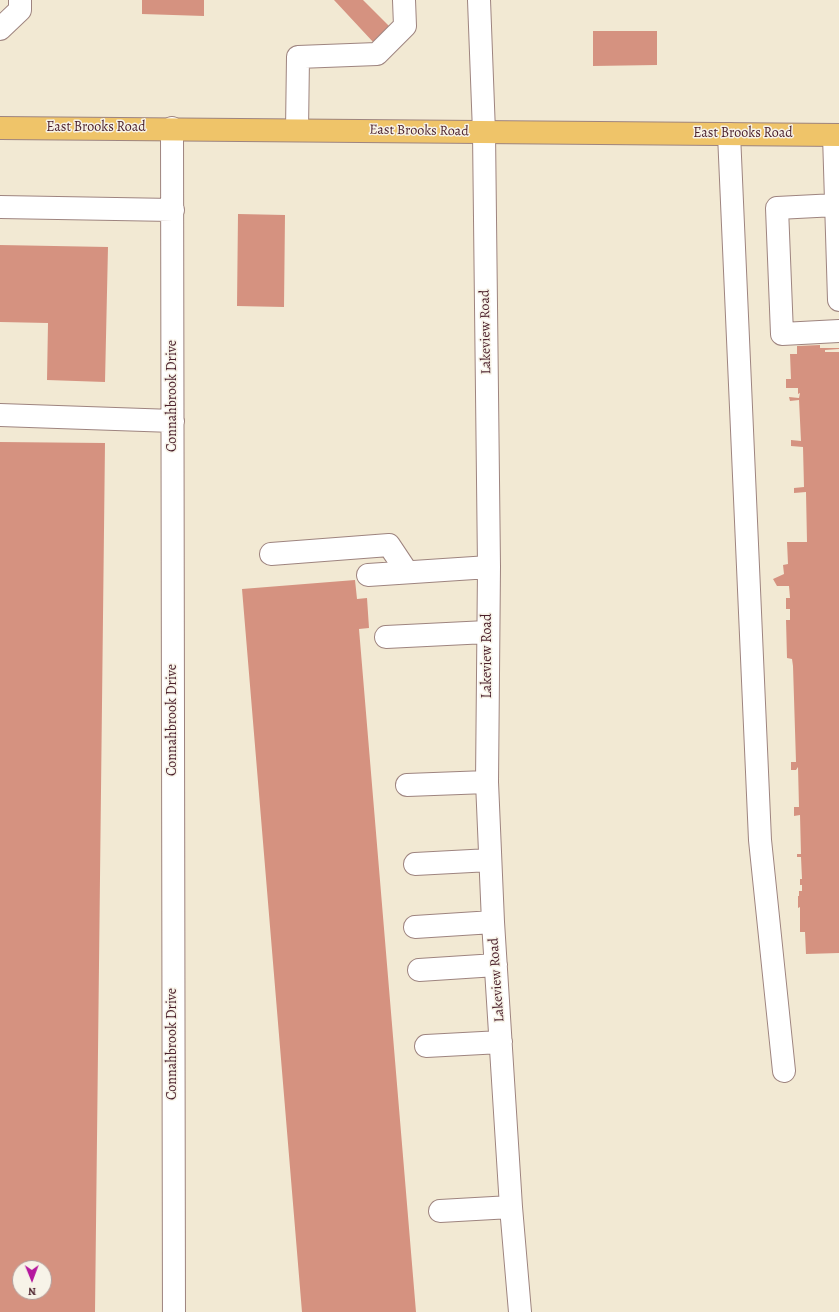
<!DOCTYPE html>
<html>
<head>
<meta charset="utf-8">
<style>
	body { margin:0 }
	#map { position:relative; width:839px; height:1312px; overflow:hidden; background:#f2e9d3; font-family:Alegreya,serif }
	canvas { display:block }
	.north { position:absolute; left:12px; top:1260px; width:40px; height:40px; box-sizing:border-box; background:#f7f3e8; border:1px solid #b29e9c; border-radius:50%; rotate:179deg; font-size:11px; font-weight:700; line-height:16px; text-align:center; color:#4a1f2b }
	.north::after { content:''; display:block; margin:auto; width:14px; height:18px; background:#b5179e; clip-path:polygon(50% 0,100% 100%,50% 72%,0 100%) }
</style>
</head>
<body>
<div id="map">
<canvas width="839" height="1312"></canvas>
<div class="north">N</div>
</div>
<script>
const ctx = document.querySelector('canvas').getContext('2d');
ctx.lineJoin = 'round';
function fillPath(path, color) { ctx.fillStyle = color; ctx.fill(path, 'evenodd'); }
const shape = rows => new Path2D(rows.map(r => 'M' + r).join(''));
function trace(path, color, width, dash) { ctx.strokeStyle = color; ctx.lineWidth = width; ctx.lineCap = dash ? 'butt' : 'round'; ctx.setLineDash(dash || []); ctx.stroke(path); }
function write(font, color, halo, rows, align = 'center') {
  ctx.font = font + ' Alegreya,serif'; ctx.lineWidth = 3; ctx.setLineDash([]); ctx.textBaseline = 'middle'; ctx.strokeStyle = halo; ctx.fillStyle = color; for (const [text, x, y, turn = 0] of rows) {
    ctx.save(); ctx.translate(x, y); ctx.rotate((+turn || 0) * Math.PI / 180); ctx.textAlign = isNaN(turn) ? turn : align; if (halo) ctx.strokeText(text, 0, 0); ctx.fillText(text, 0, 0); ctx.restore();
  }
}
fillPath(shape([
	[142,0,204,0,204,16,142,14],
	[334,0,363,0,391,28,374,43],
	[593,31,657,31,657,65,593,66],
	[238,214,285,215,284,307,237,306],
	[0,245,108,247,105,382,47,380,48,323,0,322],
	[820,345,820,348,839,348,839,349,825,350,825,352,839,352,839,953,806,954,805,932,800,932,800,907,798,908,798,896,799,896,799,891,802,891,802,885,800,885,800,879,802,879,801,857,797,857,797,854,801,854,800,815,794,816,794,807,799,807,798,767,796,770,791,770,791,762,796,762,793,666,792,659,787,658,786,620,790,620,790,609,786,609,786,598,790,598,789,586,777,586,773,579,784,574,783,565,788,564,787,542,807,542,806,492,794,493,794,488,804,487,803,447,791,446,791,440,801,441,799,400,790,401,789,397,799,398,800,393,798,394,798,388,786,388,786,379,791,379,790,354,797,354,797,346],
	[0,442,105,443,95,1312,0,1312],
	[20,1268,44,1268,44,1292,20,1292],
	[355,580,357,599,367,598,369,628,359,629,416,1312,302,1312,242,589]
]), '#d59280');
const minor = shape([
	[479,0,484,132,489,567,487,782,493,922,511,1207,520,1312],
	[0,29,20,10,20,0],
	[172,128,174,1312],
	[297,130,298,57,377,54,405,26,404,0],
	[729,134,760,840,784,1071],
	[834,135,839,300],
	[836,205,777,208,782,334,839,331],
	[0,207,173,210],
	[0,415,173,421],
	[271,554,389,545,407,572],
	[368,575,489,567],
	[386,637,487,632],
	[407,785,487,782],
	[415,864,490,860],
	[415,927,493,922],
	[419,970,496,965],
	[426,1046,501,1042],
	[440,1211,511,1207]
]);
const major = shape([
	[0,128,839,135]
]);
trace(minor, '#9e847f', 24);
trace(major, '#9e847f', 24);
trace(minor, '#fff', 22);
trace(major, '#efc469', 22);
write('14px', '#4a1f2b', '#f7f3e8', [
	["East Brooks Road",96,128],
	["East Brooks Road",419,131,1],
	["East Brooks Road",743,134],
	["Lakeview Road",486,332,-91],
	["Connahbrook Drive",173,396,-90],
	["Lakeview Road",488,656,-90],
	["Connahbrook Drive",173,720,-90],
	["Lakeview Road",497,980,-94],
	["Connahbrook Drive",173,1044,-90]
]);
</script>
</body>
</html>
